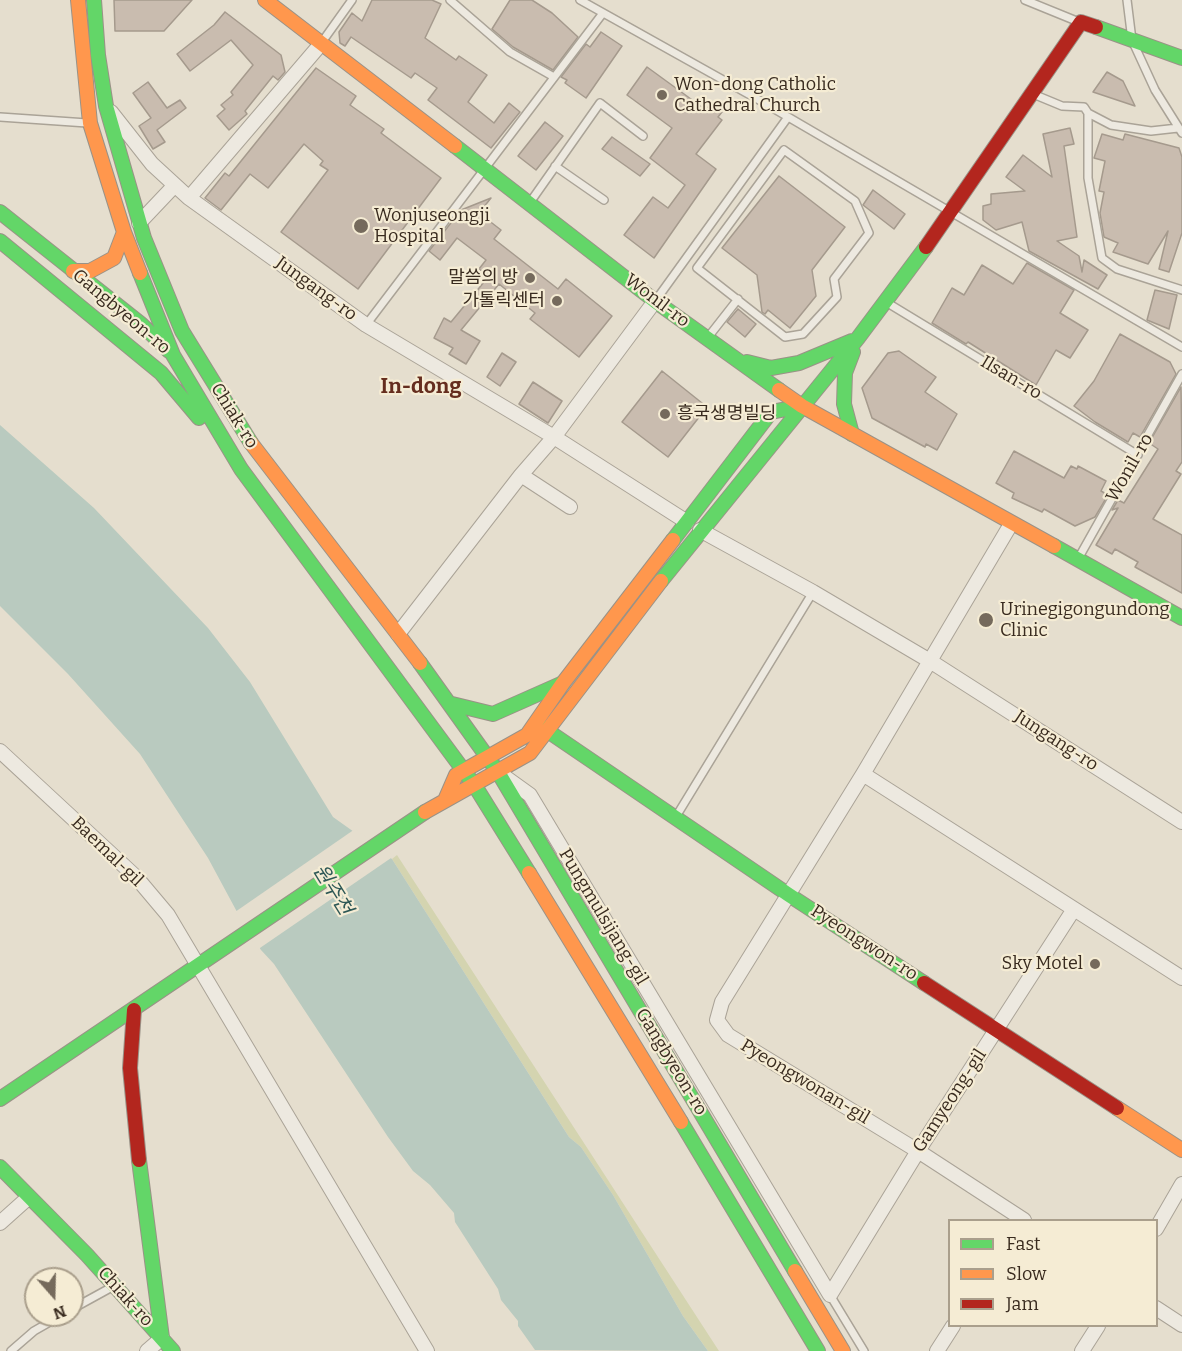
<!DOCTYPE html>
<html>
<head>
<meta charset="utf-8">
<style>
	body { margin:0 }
	#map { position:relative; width:1182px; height:1351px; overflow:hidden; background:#e5dece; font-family:Bitter,serif }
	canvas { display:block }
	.legend { position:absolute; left:948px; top:1219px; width:210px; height:108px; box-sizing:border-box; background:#f5ecd4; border:2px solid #aa9f8c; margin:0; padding:8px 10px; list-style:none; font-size:18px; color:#392b1f }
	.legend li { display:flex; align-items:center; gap:12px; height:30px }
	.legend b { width:30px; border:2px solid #aa9f8c }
	.north { position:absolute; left:24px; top:1267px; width:60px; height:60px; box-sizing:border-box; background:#f5ecd4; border:2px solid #aa9f8c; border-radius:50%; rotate:160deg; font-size:16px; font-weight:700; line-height:24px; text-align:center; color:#392b1f }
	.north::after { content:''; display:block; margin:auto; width:21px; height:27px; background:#756a5c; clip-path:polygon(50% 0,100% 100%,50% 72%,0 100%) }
</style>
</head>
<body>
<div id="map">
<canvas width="1182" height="1351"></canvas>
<ul class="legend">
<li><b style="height:8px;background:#63d668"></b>Fast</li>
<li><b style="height:8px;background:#ff974d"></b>Slow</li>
<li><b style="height:8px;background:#b3261e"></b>Jam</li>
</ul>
<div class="north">N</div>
</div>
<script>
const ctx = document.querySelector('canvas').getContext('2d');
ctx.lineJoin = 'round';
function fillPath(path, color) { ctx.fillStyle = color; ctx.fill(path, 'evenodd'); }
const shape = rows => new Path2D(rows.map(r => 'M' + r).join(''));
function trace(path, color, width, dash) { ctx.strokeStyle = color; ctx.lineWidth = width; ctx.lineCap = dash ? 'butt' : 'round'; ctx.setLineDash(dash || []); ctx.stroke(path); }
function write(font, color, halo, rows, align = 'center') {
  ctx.font = font + ' Bitter,"Noto Sans KR",serif'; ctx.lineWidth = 4.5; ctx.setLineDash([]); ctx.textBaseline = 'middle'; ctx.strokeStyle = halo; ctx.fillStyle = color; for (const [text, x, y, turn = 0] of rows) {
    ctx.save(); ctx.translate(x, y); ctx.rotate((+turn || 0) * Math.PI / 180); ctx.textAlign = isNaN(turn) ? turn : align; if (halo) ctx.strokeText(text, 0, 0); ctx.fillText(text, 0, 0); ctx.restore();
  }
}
fillPath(shape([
	[397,855,719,1351,708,1351,683,1316,613,1195,581,1147,569,1137,392,859]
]), '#d4d4b0');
fillPath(shape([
	[0,425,94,508,208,628,250,682,333,817,392,859,569,1137,581,1147,613,1195,683,1316,708,1351,535,1350,518,1326,518,1321,501,1300,498,1289,455,1222,454,1213,430,1185,413,1171,388,1137,274,964,261,950,243,923,208,858,140,754,68,674,0,606]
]), '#b9cabf');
fillPath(shape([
	[355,829,394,856,257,950,235,912]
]), '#e5dece');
const building = shape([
	[114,0,192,0,164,31,115,31,114,0],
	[372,0,432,0,441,4,425,38,456,60,459,56,487,75,468,102,494,123,509,103,520,112,491,148,428,100,437,88,415,73,411,78,351,37,345,46,340,43,339,32,352,13,362,21,372,0],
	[510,0,532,0,552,13,578,37,553,70,513,47,492,29,510,0],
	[225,12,281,55,285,72,278,80,273,76,245,111,247,114,229,130,217,116,225,109,221,105,233,95,231,92,253,65,231,40,190,71,177,54,214,25,225,12],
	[601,32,622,46,586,98,565,83,567,80,561,77,586,44,590,47,601,32],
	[647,67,706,110,710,104,722,112,718,117,722,120,696,154,716,169,654,258,624,235,653,197,668,208,685,185,650,158,672,128,627,95,647,67],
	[316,68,356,96,350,105,384,129,381,133,441,178,358,289,281,232,328,170,320,165,323,161,304,144,268,188,250,174,221,210,205,198,225,173,229,176,316,68],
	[1107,72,1123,81,1135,106,1093,92,1107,72],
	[148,82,167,108,180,100,186,108,157,130,165,142,153,149,139,126,151,118,133,93,148,82],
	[545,122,563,136,536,170,518,156,545,122],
	[1070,128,1074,144,1064,146,1077,237,1057,241,1079,256,1082,272,1084,260,1107,275,1098,289,1029,251,1022,222,996,230,983,220,983,206,991,204,991,194,1025,191,1006,177,1023,155,1052,177,1043,134,1070,128],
	[1102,134,1123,140,1125,134,1179,148,1182,157,1182,233,1169,272,1159,269,1168,231,1148,264,1113,252,1118,243,1104,237,1100,213,1104,192,1099,191,1105,161,1094,158,1102,134],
	[612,137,650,164,640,176,602,149,612,137],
	[779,176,845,227,812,270,816,296,790,328,768,310,765,314,762,312,757,275,722,248,779,176],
	[873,190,905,214,894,229,863,205,873,190],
	[491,198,479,213,501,230,494,239,558,289,566,279,612,316,579,357,530,319,535,313,499,284,461,330,480,341,466,364,449,354,453,348,434,338,444,318,451,322,489,276,479,269,486,260,457,238,440,260,429,251,461,210,491,198],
	[1027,263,1074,290,1060,313,1088,330,1070,358,1056,350,1036,385,968,342,966,344,932,323,952,288,964,295,982,265,1013,284,1027,263],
	[1155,290,1177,295,1169,329,1147,320,1155,290],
	[738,309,756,324,745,337,727,322,738,309],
	[1120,334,1170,362,1176,374,1140,437,1133,433,1128,442,1095,422,1074,406,1094,381,1120,334],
	[899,351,936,377,925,392,957,414,937,450,926,444,925,447,872,418,862,388,888,353,899,351],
	[502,353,516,362,500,386,487,377,502,353],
	[662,371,707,407,668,457,622,422,662,371],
	[533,382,562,401,548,423,519,404,533,382],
	[1181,387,1182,462,1176,471,1181,474,1153,519,1182,535,1182,593,1135,567,1138,562,1115,549,1112,554,1096,545,1118,508,1112,510,1118,500,1124,503,1158,449,1149,443,1181,387],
	[1014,451,1064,478,1071,466,1077,469,1078,466,1106,481,1101,491,1108,495,1095,517,1075,526,1044,509,1042,512,1012,498,1014,493,996,483,1014,451]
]);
fillPath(building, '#c9bcaf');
trace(building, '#a59a8d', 1.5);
const lane = shape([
	[450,0,510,52,554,77],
	[580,0,759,100,1182,347],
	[1025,0,1079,22],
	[1127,0,1132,40,1155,90,1182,133],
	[322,42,352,0],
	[1033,94,1062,106,1084,107,1088,113,1088,178,1102,258,1117,269,1182,290],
	[1088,113,1111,125,1151,131,1178,128],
	[0,117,87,123],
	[784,150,855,201,869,233,834,279,837,297,803,334,785,337,697,268,784,150],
	[555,166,604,200],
	[531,201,600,103,643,136],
	[656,300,788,117],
	[886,302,1138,455],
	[366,325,603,13],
	[709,336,738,299],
	[1078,559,1182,374],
	[677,815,813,592],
	[830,1295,864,1351],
	[72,1309,112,1287],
	[11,1351,34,1331,62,1315]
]);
const street = shape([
	[111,112,152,164,189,198,366,325,554,437,687,522],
	[189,198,320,45],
	[139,223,175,185],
	[521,475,570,507],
	[1011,524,863,774,722,1002,717,1020,728,1035,918,1151,1024,1220],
	[700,530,813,592,930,661,1182,822],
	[398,634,521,475,554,437,655,301],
	[0,751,136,877,168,915,427,1351],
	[863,774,1182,978],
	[505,777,530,795,830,1295,918,1151,1074,909],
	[0,1223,29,1197],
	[1156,1229,1182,1184],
	[1156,1308,1182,1325],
	[147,1351,162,1338],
	[937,1351,953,1326],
	[1082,1351,1098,1326]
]);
const fast = shape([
	[94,0,98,55,106,106,144,238,182,331,251,443],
	[1096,27,1182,58],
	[455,146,655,301,779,390],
	[0,212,141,324,169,351],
	[0,241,161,373,199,418],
	[140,273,173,355,241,469,475,786,529,873],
	[747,362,771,368,799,363,852,341],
	[852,434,844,404,845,373,853,352],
	[673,540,771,412,802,406],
	[1054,546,1182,618],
	[661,581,858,338,926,247],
	[420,663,498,772,795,1271],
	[452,704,493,714,563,683],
	[536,723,789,895,924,983],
	[0,1099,425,812],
	[681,1122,818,1351],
	[139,1160,162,1338],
	[0,1167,87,1255,173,1351]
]);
const slow = shape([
	[78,0,90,123,124,232,140,273],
	[265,0,455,146],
	[73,271,90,271,114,258,124,232],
	[779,390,802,406,1054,546],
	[251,443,420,663],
	[446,798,456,775,527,735,563,683,673,540],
	[425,812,530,753,661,581],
	[529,873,681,1122],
	[1117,1108,1182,1150],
	[795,1271,843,1351]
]);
const jam = shape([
	[926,247,1081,22,1096,27],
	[924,983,1117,1108],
	[134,1010,130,1068,139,1160]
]);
trace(lane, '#aaa397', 10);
trace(street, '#aaa397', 16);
trace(fast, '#9a9287', 16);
trace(slow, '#9a9287', 16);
trace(jam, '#9a9287', 16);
trace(lane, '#ede9e0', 7);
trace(street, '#ede9e0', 14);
trace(fast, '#63d668', 14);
trace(slow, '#ff974d', 14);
trace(jam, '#b3261e', 14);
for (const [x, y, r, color] of [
	[662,95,6,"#756a5c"],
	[361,226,8,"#756a5c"],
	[530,278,6,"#756a5c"],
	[557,301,6,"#756a5c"],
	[665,414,6,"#756a5c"],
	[986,620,8,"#756a5c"],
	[1095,964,6,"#756a5c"]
]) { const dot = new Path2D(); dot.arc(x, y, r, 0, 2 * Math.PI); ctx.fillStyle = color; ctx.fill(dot); trace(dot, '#f5ecd4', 2); }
write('18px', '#392b1f', '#f5ecd4', [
	["Won-dong Catholic",674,85],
	["Cathedral Church",674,106],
	["Wonjuseongji",374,216],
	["Hospital",374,237],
	["말씀의 방",518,278,"right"],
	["가톨릭센터",545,301,"right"],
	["흥국생명빌딩",677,414],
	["Urinegigongundong",1000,610],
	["Clinic",1000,631],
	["Sky Motel",1083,964,"right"]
], 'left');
write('18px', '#392b1f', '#f5ecd4', [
	["Jungang-ro",316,289,36],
	["Wonil-ro",657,301,37],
	["Gangbyeon-ro",121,312,40],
	["Ilsan-ro",1011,378,31],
	["Chiak-ro",234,416,58],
	["Wonil-ro",1130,468,-60],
	["Jungang-ro",1056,741,33],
	["Baemal-gil",107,852,44],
	["Pungmulsijang-gil",603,917,59],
	["Pyeongwon-ro",864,943,33],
	["Gangbyeon-ro",671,1062,59],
	["Pyeongwonan-gil",805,1082,31],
	["Gamyeong-gil",950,1101,-57],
	["Chiak-ro",125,1297,48]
]);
write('italic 20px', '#2e5856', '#f5ecd4', [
	["원주천",332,890,58]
]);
write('bold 21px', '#652d1e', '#f5ecd4', [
	["In-dong",421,387]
]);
</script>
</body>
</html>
